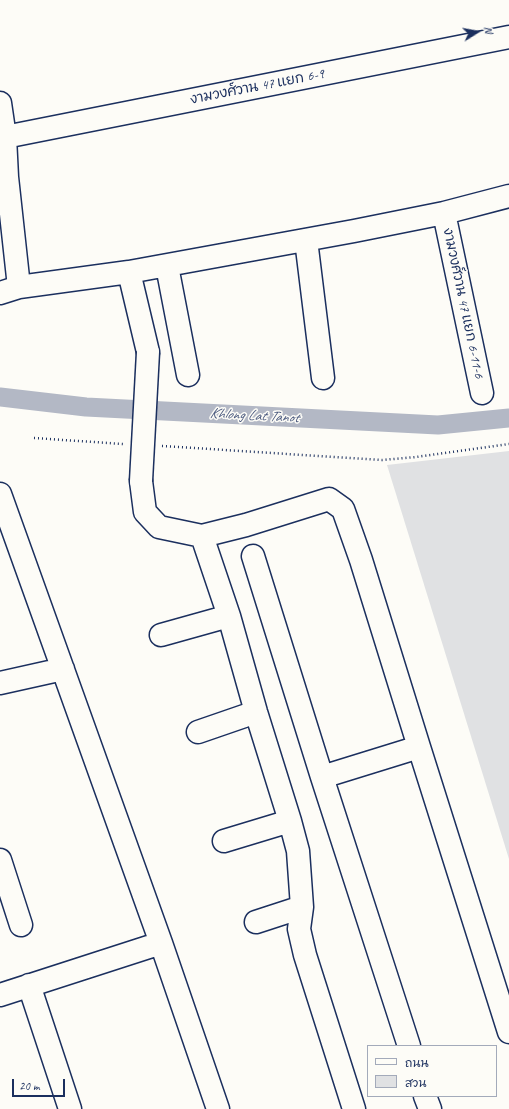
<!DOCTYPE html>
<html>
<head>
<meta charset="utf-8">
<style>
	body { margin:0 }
	#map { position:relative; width:509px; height:1109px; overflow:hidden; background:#fdfcf7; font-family:Caveat,"Playpen Sans Thai",sans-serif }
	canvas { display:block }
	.legend { position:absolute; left:367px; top:1045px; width:130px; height:52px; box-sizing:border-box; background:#fdfcf7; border:1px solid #a3aaba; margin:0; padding:5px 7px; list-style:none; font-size:12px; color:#1b2f5e }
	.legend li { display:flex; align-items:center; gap:8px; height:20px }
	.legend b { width:20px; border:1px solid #a3aaba }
	.north { position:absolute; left:457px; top:12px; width:40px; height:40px; -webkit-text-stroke:3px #fdfcf7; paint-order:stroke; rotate:79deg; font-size:11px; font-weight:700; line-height:16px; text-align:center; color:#1b2f5e }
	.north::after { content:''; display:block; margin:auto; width:14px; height:18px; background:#1b2f5e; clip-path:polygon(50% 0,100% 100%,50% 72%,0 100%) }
	.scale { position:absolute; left:12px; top:1079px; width:53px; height:18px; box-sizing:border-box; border:2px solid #1b2f5e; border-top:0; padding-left:5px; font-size:12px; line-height:14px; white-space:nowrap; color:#1b2f5e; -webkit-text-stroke:3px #fdfcf7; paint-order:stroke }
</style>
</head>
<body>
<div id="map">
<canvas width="509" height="1109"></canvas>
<ul class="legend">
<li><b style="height:5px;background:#fdfcf7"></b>ถนน</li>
<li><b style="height:11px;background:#e0e1e3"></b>สวน</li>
</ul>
<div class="north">N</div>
<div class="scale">20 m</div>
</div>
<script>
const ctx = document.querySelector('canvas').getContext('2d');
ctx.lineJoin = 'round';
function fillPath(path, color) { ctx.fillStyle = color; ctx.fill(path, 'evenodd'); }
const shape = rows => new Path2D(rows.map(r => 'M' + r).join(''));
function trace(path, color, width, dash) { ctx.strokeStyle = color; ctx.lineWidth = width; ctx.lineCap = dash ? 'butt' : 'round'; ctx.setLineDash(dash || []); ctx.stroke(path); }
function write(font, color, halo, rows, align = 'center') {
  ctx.font = font + ' Caveat,"Playpen Sans Thai",sans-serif'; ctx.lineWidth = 3; ctx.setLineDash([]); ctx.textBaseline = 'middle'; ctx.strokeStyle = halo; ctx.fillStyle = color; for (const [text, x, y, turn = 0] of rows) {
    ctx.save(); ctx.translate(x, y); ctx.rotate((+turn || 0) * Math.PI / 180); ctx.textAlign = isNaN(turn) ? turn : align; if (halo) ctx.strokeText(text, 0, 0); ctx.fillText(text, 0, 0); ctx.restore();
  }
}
fillPath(shape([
	[509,451,509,859,387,465]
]), '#e0e1e3');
trace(shape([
	[0,397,86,407,438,425,509,418]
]), '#b3b8c5', 19);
const minor = shape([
	[0,103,5,137,7,177,19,287],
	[5,137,509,37],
	[444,213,482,393],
	[306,240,323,378],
	[167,266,188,375],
	[129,272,148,352],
	[0,293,19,287,129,272,354,231,444,213,509,196],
	[141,481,145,512,159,527,202,536,229,616,256,712,290,821,298,851,302,907,299,929,305,955,354,1109],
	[0,494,161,943,218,1109],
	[202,536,246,525,329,499,343,509,361,560,419,747,509,1032],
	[253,556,322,777,409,1046],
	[161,635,229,616],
	[0,683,63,669],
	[198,732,256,712],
	[322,777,419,747],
	[224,841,290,821],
	[0,860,21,925],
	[256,922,302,907],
	[29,985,70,1109],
	[0,995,161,943],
	[425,1096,430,1109]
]);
trace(minor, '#1b2f5e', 25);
trace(shape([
	[34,438,123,444],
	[162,446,382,460,416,457,509,444]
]), '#1b2f5e', 2.5, [1, 3]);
trace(minor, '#fdfcf7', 22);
const minorBridge = shape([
	[141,481,148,352]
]);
trace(minorBridge, '#1b2f5e', 25, []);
trace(minorBridge, '#fdfcf7', 22);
write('14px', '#1b2f5e', '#fdfcf7', [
	["งามวงศ์วาน 47 แยก 6-9",257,87,-11],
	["งามวงศ์วาน 47 แยก 6-11-6",463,303,78]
]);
write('italic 15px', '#49587d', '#fdfcf7', [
	["Khlong Lat Tanot",254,416,3]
]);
</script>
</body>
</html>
